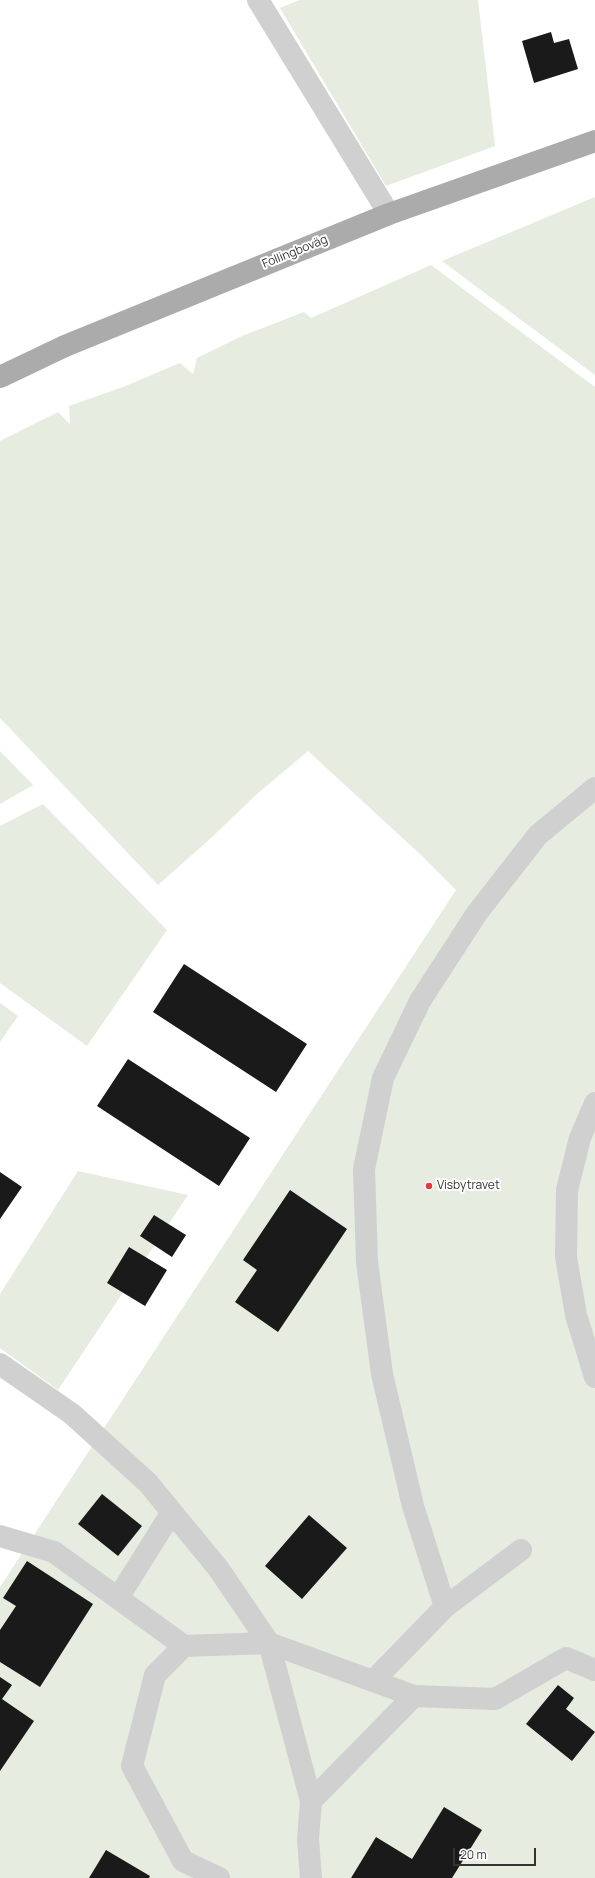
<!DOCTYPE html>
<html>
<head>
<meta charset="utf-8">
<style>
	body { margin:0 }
	#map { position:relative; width:595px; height:1878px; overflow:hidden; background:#fff; font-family:Manrope,sans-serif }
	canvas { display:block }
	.scale { position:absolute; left:453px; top:1848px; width:83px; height:18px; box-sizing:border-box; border:2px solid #333; border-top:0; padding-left:5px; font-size:12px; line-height:14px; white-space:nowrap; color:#333; -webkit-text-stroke:3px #fff; paint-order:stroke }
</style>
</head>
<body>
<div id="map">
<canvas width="595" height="1878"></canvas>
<div class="scale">20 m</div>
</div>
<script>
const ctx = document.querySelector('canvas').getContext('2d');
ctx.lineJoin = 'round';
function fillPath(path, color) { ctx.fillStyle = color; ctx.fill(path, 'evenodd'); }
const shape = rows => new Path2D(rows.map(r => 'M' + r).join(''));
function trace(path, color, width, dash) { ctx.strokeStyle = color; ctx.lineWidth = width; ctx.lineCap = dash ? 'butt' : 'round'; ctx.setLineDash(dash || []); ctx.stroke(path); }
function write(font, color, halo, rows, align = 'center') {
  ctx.font = font + ' Manrope,sans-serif'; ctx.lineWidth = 4; ctx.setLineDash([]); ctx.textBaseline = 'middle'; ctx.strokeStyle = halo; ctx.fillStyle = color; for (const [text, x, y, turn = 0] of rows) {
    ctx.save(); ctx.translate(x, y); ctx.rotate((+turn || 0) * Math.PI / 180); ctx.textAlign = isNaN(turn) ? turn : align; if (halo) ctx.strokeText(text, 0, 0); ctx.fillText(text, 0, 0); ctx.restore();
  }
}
fillPath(shape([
	[300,0,478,0,495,146,386,186,280,8],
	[595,197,595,375,442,261],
	[431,265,595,387,595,1878,0,1878,0,1587,456,890,422,856,308,751,257,794,211,838,158,885,0,718,0,441,58,412,70,424,69,406,123,387,180,363,193,374,197,358,242,336,304,312,311,318],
	[0,751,33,785,0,804],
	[43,804,167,930,87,1046,0,983,0,826],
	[0,1003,18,1016,0,1042],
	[78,1171,188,1195,58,1390,0,1348,0,1294]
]), '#e6ecdf');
fillPath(shape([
	[551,32,554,43,569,39,578,69,534,83,522,41],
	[184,964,307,1044,276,1092,153,1012],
	[128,1059,250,1138,219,1186,97,1106],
	[0,1172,22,1187,0,1219],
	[290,1190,347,1229,278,1332,235,1302,257,1270,243,1260],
	[154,1215,186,1235,172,1257,140,1236],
	[129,1247,167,1270,145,1306,107,1283],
	[102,1494,142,1526,118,1556,78,1524],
	[309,1515,347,1548,302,1599,265,1566],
	[27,1561,93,1604,40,1687,0,1662,0,1630,16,1606,3,1598],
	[0,1677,12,1685,2,1699,34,1721,0,1771],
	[558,1685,574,1698,566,1709,595,1732,572,1761,526,1724],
	[444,1807,482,1830,452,1878,351,1878,376,1837,412,1859],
	[106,1850,150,1876,149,1878,89,1878]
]), '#1a1a1a');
trace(shape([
	[258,0,389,214],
	[595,1103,580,1138,567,1190,566,1257,576,1315,595,1377],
	[0,1364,72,1414,148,1483,218,1568,269,1643,311,1801,308,1839,311,1878],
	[0,1536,54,1552,184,1646],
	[118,1598,172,1512],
	[445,1607,413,1506,382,1374,367,1262,364,1169,383,1078,420,1001,477,913,538,835,595,788],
	[373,1681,445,1607,521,1550],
	[311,1801,414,1696],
	[219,1878,183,1861,132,1766,155,1675,184,1646,269,1643,414,1696,495,1699,566,1658,595,1670]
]), '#d0d0d0', 22);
trace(shape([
	[0,377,65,346,389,214,595,141]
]), '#ababab', 22);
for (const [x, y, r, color] of [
	[429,1186,4,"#e63946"]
]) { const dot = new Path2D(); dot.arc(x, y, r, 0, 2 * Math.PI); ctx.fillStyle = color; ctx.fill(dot); trace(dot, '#fff', 1.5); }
write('12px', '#333', '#fff', [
	["Follingboväg",295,252,-22]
]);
write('12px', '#333', '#fff', [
	["Visbytravet",437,1186]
], 'left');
</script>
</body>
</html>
